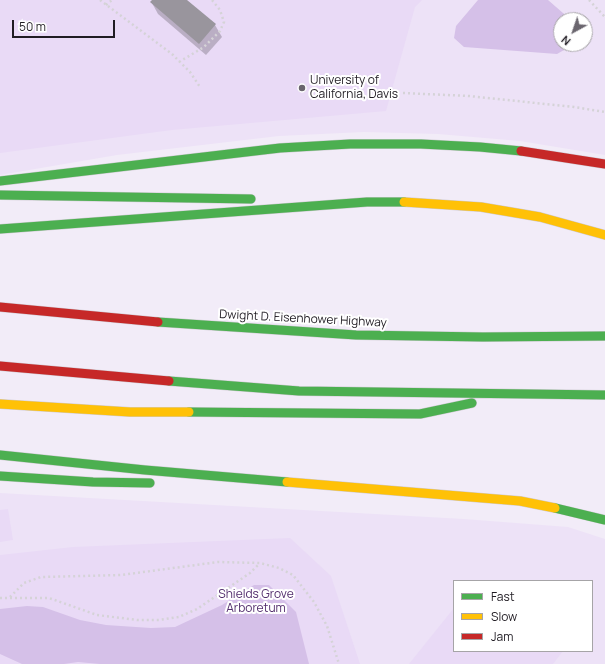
<!DOCTYPE html>
<html>
<head>
<meta charset="utf-8">
<style>
	body { margin:0 }
	#map { position:relative; width:605px; height:664px; overflow:hidden; background:#f2ecf8; font-family:Manrope,sans-serif }
	canvas { display:block }
	.legend { position:absolute; left:453px; top:580px; width:140px; height:72px; box-sizing:border-box; background:#fff; border:1px solid #a6a4a7; margin:0; padding:5px 7px; list-style:none; font-size:12px; color:#201c23 }
	.legend li { display:flex; align-items:center; gap:8px; height:20px }
	.legend b { width:20px; border:1px solid #a6a4a7 }
	.north { position:absolute; left:553px; top:12px; width:40px; height:40px; box-sizing:border-box; background:#fff; border:1px solid #a6a4a7; border-radius:50%; rotate:220deg; font-size:11px; font-weight:700; line-height:16px; text-align:center; color:#201c23 }
	.north::after { content:''; display:block; margin:auto; width:14px; height:18px; background:#6a656e; clip-path:polygon(50% 0,100% 100%,50% 72%,0 100%) }
	.scale { position:absolute; left:12px; top:20px; width:103px; height:18px; box-sizing:border-box; border:2px solid #201c23; border-top:0; padding-left:5px; font-size:12px; line-height:14px; white-space:nowrap; color:#201c23; -webkit-text-stroke:3px #fff; paint-order:stroke }
</style>
</head>
<body>
<div id="map">
<canvas width="605" height="664"></canvas>
<ul class="legend">
<li><b style="height:5px;background:#4caf50"></b>Fast</li>
<li><b style="height:5px;background:#ffc107"></b>Slow</li>
<li><b style="height:5px;background:#c62828"></b>Jam</li>
</ul>
<div class="north">N</div>
<div class="scale">50 m</div>
</div>
<script>
const ctx = document.querySelector('canvas').getContext('2d');
ctx.lineJoin = 'round';
function fillPath(path, color) { ctx.fillStyle = color; ctx.fill(path, 'evenodd'); }
const shape = rows => new Path2D(rows.map(r => 'M' + r).join(''));
function trace(path, color, width, dash) { ctx.strokeStyle = color; ctx.lineWidth = width; ctx.lineCap = dash ? 'butt' : 'round'; ctx.setLineDash(dash || []); ctx.stroke(path); }
function write(font, color, halo, rows, align = 'center') {
  ctx.font = font + ' Manrope,sans-serif'; ctx.lineWidth = 4; ctx.setLineDash([]); ctx.textBaseline = 'middle'; ctx.strokeStyle = halo; ctx.fillStyle = color; for (const [text, x, y, turn = 0] of rows) {
    ctx.save(); ctx.translate(x, y); ctx.rotate((+turn || 0) * Math.PI / 180); ctx.textAlign = isNaN(turn) ? turn : align; if (halo) ctx.strokeText(text, 0, 0); ctx.fillText(text, 0, 0); ctx.restore();
  }
}
fillPath(shape([
	[0,0,605,0,605,155,520,141,438,134,364,132,279,136,117,155,0,175],
	[561,20,585,20,585,44,561,44],
	[0,493,464,519,568,527,605,539,605,664,0,664],
	[454,581,592,581,592,651,454,651]
]), '#ede2f7');
fillPath(shape([
	[0,0,422,0,415,7,386,111,172,130,0,153],
	[8,509,13,540,0,542,0,510],
	[290,538,331,576,360,664,0,664,0,555,73,547],
	[454,608,454,651,563,651,553,664,409,664]
]), '#e9daf6');
fillPath(shape([
	[478,0,548,0,571,20,561,20,561,44,572,44,571,46,557,54,464,47,454,38,456,26],
	[254,585,269,585,296,612,309,664,100,664,78,662,64,664,22,664,0,654,0,609,27,606,43,607,80,620,106,625,151,628,175,627,222,605]
]), '#d5c0e8');
fillPath(shape([
	[154,0,186,0,215,25,222,37,206,55,158,14,152,3]
]), '#0003');
fillPath(shape([
	[152,0,187,0,216,24,199,44,150,2]
]), '#99959d');
const fast = shape([
	[0,181,280,148,350,144,421,144,480,147,521,151],
	[0,195,251,199],
	[0,229,367,202,404,202],
	[158,322,356,335,483,337,605,336],
	[169,381,299,391,605,395],
	[189,412,420,414,472,403],
	[0,455,145,470,287,482],
	[0,476,93,482,150,483],
	[555,508,605,520]
]);
const slow = shape([
	[404,202,481,207,540,217,605,235],
	[0,404,130,412,189,412],
	[287,482,520,501,555,508]
]);
const jam = shape([
	[521,151,605,164],
	[0,307,158,322],
	[0,366,169,381]
]);
trace(fast, '#cecad1', 10);
trace(slow, '#cecad1', 10);
trace(jam, '#cecad1', 10);
trace(shape([
	[100,0,172,54,190,72,200,87],
	[589,0,605,17],
	[106,5,112,0],
	[179,62,204,47,220,31,224,22,220,10,212,0],
	[403,93,469,96,574,107,605,112],
	[10,597,24,583,41,577,121,575,218,562,260,563,279,568,293,575,314,602,327,626,339,664],
	[0,598,49,598,97,615,137,620,159,620,179,617,197,609,250,573,259,564]
]), '#d5d3d7', 2.5, [2, 3]);
trace(fast, '#4caf50', 9);
trace(slow, '#ffc107', 9);
trace(jam, '#c62828', 9);
for (const [x, y, r, color] of [
	[302,88,4,"#6a656e"]
]) { const dot = new Path2D(); dot.arc(x, y, r, 0, 2 * Math.PI); ctx.fillStyle = color; ctx.fill(dot); trace(dot, '#fff', 1.5); }
write('12px', '#201c23', '#fff', [
	["University of",310,81],
	["California, Davis",310,95]
], 'left');
write('12px', '#201c23', '#fff', [
	["Dwight D. Eisenhower Highway",303,319,3]
]);
write('12px', '#522d6c', '#fff', [
	["Shields Grove",256,595],
	["Arboretum",256,609]
]);
</script>
</body>
</html>
